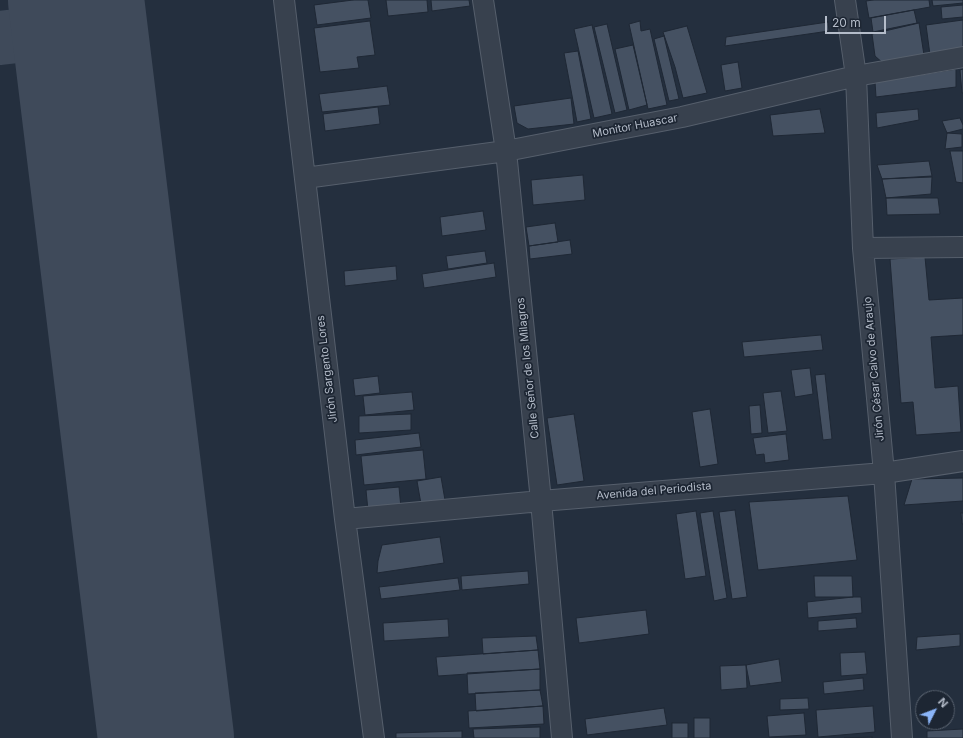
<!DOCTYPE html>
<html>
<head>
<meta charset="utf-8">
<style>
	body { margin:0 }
	#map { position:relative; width:963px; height:738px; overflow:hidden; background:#242f3e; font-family:Inter,sans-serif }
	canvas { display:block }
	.north { position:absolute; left:915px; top:690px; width:40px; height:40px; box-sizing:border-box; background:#1d2633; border:1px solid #59626f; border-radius:50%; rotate:48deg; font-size:11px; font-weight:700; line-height:16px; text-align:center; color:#b4bcc9 }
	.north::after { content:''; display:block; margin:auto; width:14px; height:18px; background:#8ab4f8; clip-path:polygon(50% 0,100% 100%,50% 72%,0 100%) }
	.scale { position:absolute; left:825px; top:16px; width:61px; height:18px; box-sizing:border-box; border:2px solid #b4bcc9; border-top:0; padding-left:5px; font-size:12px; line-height:14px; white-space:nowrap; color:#b4bcc9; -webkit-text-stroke:3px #1d2633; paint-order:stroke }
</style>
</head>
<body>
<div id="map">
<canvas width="963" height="738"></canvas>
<div class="north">N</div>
<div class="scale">20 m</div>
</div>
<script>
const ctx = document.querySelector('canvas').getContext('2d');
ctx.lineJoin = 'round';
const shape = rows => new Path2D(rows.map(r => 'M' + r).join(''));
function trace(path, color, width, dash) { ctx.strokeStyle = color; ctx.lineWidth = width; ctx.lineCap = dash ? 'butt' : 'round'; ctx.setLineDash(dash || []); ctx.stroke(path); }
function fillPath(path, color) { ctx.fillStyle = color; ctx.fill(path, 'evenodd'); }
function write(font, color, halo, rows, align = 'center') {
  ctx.font = font + ' Inter,sans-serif'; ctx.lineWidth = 3.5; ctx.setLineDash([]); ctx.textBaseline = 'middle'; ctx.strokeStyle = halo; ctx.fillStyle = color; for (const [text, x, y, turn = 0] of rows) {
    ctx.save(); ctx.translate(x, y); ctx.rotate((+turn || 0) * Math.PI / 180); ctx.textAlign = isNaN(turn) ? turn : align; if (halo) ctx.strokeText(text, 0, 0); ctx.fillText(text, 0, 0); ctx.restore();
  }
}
trace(shape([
	[0,38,79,29]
]), '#3f4a5a', 54);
trace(shape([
	[76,0,166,738]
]), '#3f4a5a', 136);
const building = shape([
	[353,0,368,0,371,18,317,25,314,5,353,0],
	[386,0,427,0,428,12,388,16,386,0],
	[431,0,469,0,470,6,432,11,431,0],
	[873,0,929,0,930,7,869,18,866,1,873,0],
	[932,0,963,0,963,3,933,6,932,0],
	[963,5,963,17,942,19,941,7,963,5],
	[914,10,917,23,873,32,871,18,914,10],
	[963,20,963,49,930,55,926,25,963,20],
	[370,21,375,55,357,57,359,68,320,72,314,28,370,21],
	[640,21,641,31,650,29,667,105,648,109,629,24,640,21],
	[828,22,829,31,725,46,726,37,828,22],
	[919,23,924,55,884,64,875,56,872,34,919,23],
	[607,24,627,110,615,113,594,27,607,24],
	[592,25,612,114,594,118,574,29,592,25],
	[687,26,707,93,683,98,675,67,663,32,687,26],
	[664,36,679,99,669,101,654,39,664,36],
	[633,45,647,105,629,110,615,49,633,45],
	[578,51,591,119,577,122,564,53,578,51],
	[738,62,742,88,725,91,721,65,738,62],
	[956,69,956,87,876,97,875,82,956,69],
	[963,69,963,93,962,93,960,70,963,69],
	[387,86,390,105,322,112,319,94,387,86],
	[571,98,574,124,528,129,517,123,514,106,571,98],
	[378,107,380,124,325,131,323,114,378,107],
	[820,109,825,133,773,136,770,115,820,109],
	[918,109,919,120,877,128,876,113,918,109],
	[960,118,963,125,963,129,947,133,942,121,960,118],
	[947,133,962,134,962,147,945,149,947,133],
	[950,151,963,151,963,183,956,182,950,151],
	[929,161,932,176,882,179,877,165,929,161],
	[583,175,585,200,533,205,531,180,583,175],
	[932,177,931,194,886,198,882,179,932,177],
	[886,198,938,198,940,214,887,215,886,198],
	[483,211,486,230,442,236,440,217,483,211],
	[555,223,558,242,529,246,526,227,555,223],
	[570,240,572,254,530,259,529,246,570,240],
	[485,251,487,263,448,269,446,256,485,251],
	[925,257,929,300,963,298,963,335,931,337,935,388,958,386,961,432,916,435,913,402,901,403,890,259,925,257],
	[494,263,496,277,424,288,422,274,494,263],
	[396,266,397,280,345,286,344,271,396,266],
	[821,335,823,350,744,357,742,342,821,335],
	[810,368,813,394,795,397,791,370,810,368],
	[825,374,832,439,823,440,815,375,825,374],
	[378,376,380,393,355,396,353,379,378,376],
	[781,391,787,431,768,433,763,393,781,391],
	[412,392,414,410,365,415,363,396,412,392],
	[760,405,762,433,751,434,749,406,760,405],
	[710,409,718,464,700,467,692,412,710,409],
	[411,414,411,430,359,433,359,416,411,414],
	[574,414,584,481,557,485,547,418,574,414],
	[419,433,421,447,356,455,355,440,419,433],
	[786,434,789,460,765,463,764,454,756,455,753,438,786,434],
	[423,450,426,479,364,485,361,456,423,450],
	[441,477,445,500,421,504,417,481,441,477],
	[963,478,963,501,904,505,912,479,963,478],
	[399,487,401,508,368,511,366,490,399,487],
	[848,496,857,560,758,570,749,502,848,496],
	[735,510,747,597,732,599,719,512,735,510],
	[696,511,706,576,685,579,676,514,696,511],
	[713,511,727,598,714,601,700,513,713,511],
	[961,513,963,513,963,524,962,524,961,513],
	[440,537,444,563,377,573,378,561,382,545,440,537],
	[528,571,529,584,462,590,461,576,528,571],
	[814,576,852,576,853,597,815,597,814,576],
	[458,578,460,590,381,599,379,587,458,578],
	[853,597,861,597,862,613,808,618,807,602,853,597],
	[646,610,649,634,579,643,576,618,646,610],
	[856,618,857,628,818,631,818,621,856,618],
	[448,619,449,637,384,641,383,623,448,619],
	[960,634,960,646,916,650,917,637,960,634],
	[536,636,538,650,483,654,482,638,536,636],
	[538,650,540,669,438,676,436,657,538,650],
	[865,652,867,674,841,676,840,653,865,652],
	[779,659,782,682,750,686,746,665,779,659],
	[746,665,747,688,721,690,720,666,746,665],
	[540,669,540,690,468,694,467,673,540,669],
	[863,678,864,690,824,694,823,682,863,678],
	[540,690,543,706,476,711,475,693,540,690],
	[808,698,809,709,780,710,780,699,808,698],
	[543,706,544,724,469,728,468,711,543,706],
	[873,706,875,732,818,737,816,710,873,706],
	[664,708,667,725,587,735,585,719,664,708],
	[804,713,806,735,769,737,767,716,804,713],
	[694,718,710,718,710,738,694,738,694,718],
	[672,723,688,723,688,738,672,738,672,723],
	[540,727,540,738,474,738,473,729,540,727],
	[963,729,963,738,927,738,927,731,963,729],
	[462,731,462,738,396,738,396,733,462,731],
	[872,737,872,738,844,738,872,737]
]);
fillPath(building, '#455162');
trace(building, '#1f2835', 1);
const street = shape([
	[284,0,345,519,374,738],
	[483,0,506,151,541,501,562,738],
	[845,0,856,76,863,248,884,473,902,738],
	[305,178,506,151,682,117,856,76,963,57],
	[863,248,963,247],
	[345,519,541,501,884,473,963,461]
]);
trace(street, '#565f6c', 22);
trace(street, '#38414e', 20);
write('11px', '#b4bcc9', '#1d2633', [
	["Monitor Huascar",635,126,-11],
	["Calle Señor de los Milagros",528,368,-96],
	["Jirón Sargento Lores",327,369,-97],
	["Jirón César Calvo de Araujo",874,369,-95],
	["Avenida del Periodista",654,491,-5]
]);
</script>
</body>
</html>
